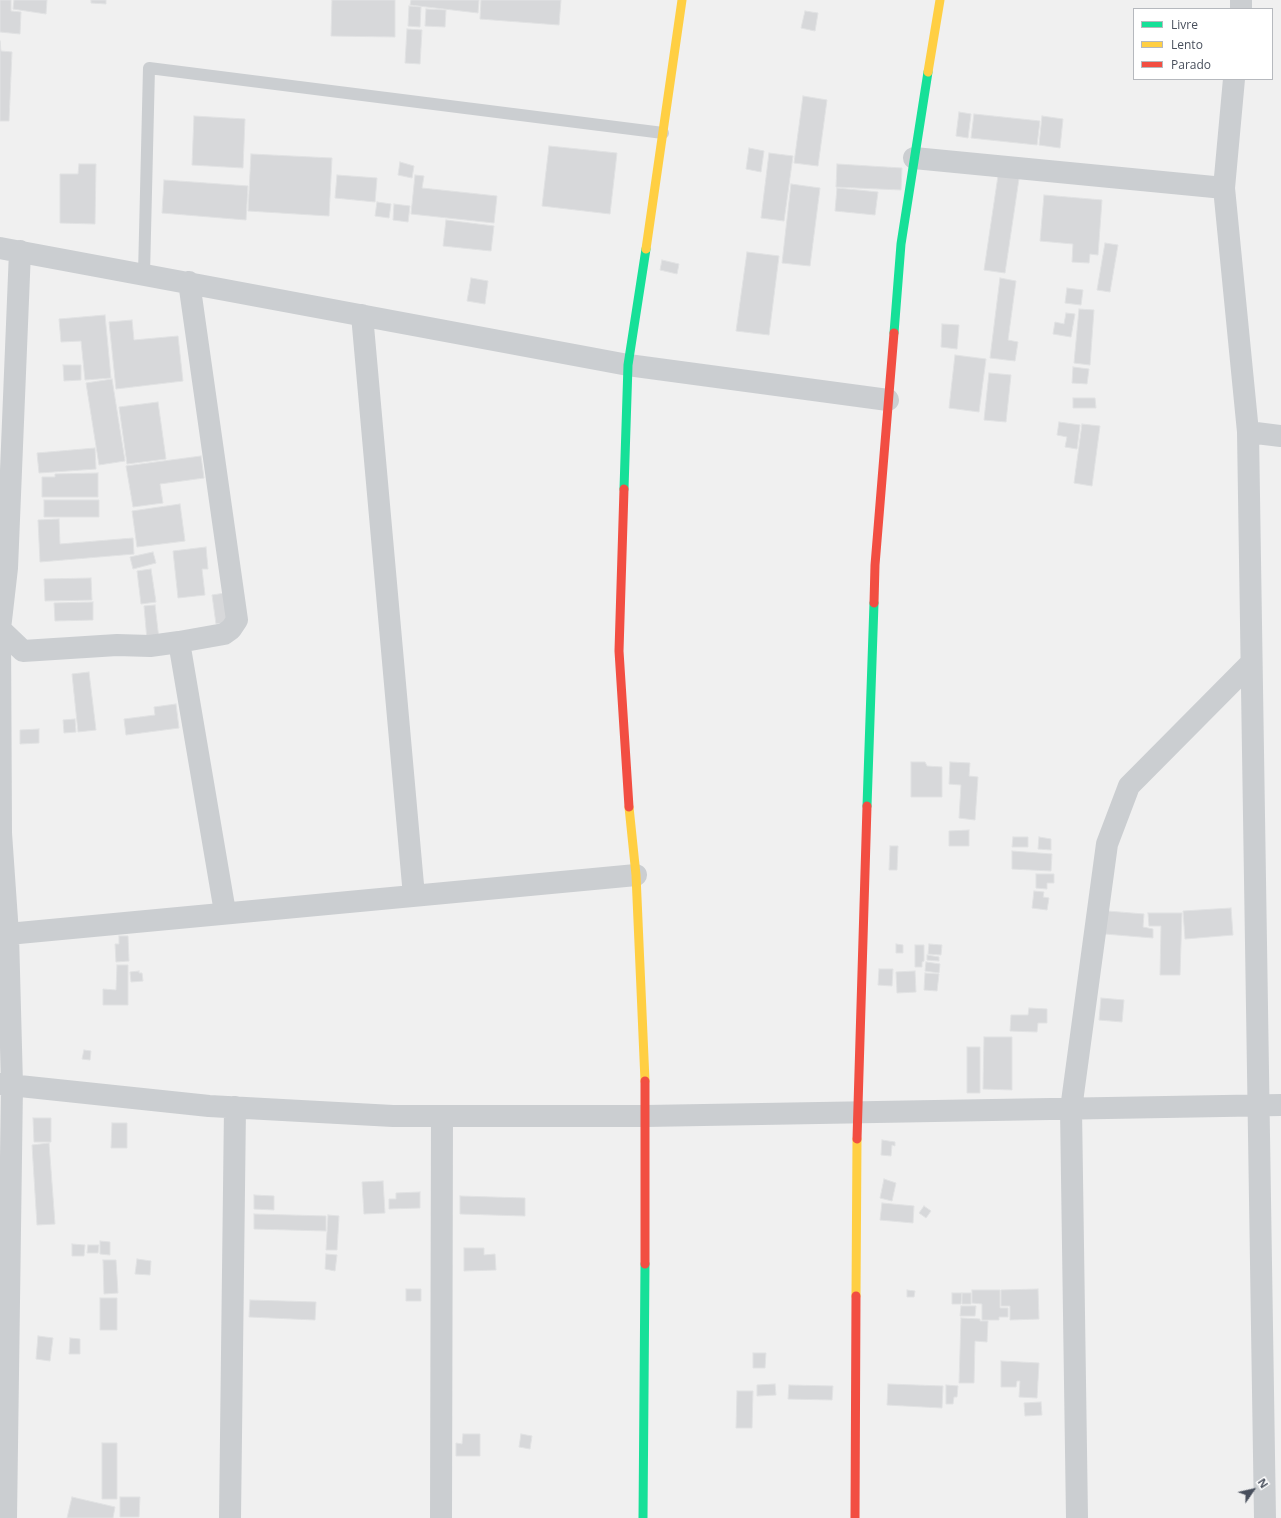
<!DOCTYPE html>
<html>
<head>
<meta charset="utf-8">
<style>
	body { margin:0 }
	#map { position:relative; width:1281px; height:1518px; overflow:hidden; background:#f0f0f0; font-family:"Open Sans",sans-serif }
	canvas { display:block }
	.legend { position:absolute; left:1133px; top:8px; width:140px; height:72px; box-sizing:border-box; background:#fff; border:1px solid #b6b9be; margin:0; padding:5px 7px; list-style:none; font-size:12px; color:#484f5c }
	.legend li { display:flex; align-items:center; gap:8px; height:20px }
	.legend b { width:20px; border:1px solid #b6b9be }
	.north { position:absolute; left:1233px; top:1470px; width:40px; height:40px; -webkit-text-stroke:3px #fff; paint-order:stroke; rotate:56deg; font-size:11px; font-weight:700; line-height:16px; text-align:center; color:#484f5c }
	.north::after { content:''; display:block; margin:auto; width:14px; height:18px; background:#484f5c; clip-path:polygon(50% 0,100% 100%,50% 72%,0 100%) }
</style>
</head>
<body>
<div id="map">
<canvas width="1281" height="1518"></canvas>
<ul class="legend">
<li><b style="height:5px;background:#16e098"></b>Livre</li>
<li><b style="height:5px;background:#ffcf43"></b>Lento</li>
<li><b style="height:5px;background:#f24e42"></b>Parado</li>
</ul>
<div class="north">N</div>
</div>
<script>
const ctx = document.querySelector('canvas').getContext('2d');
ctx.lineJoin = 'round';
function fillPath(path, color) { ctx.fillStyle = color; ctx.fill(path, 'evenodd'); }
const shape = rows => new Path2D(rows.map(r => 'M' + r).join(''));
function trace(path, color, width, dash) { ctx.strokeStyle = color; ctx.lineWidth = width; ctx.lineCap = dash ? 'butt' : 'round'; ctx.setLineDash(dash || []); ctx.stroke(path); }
const building = shape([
	[0,0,11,0,11,11,21,12,20,34,0,32,0,0],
	[14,0,47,0,46,14,13,9,14,0],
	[91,0,106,0,106,4,91,3,91,0],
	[332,0,395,0,395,37,331,36,332,0],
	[411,0,479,0,478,13,410,5,411,0],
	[481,0,561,0,559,25,480,19,481,0],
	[409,6,421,7,420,27,408,26,409,6],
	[426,9,446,10,445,27,425,26,426,9],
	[805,11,818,13,815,31,801,28,805,11],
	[407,29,422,30,420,64,405,63,407,29],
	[0,41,1,51,12,52,9,121,0,121,0,41],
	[803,96,827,100,818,166,794,163,803,96],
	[959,112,971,114,968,138,956,136,959,112],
	[974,114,1040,121,1037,145,971,138,974,114],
	[194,116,245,119,243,168,192,165,194,116],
	[1042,116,1063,119,1060,148,1039,145,1042,116],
	[549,146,617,153,610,214,542,206,549,146],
	[749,148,764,151,761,172,746,169,749,148],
	[769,153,793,156,784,221,761,218,769,153],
	[251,154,332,158,329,216,248,211,251,154],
	[400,162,414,166,412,178,398,175,400,162],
	[79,164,96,164,95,224,60,223,60,174,78,174,79,164],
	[837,164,902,168,901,190,836,187,837,164],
	[999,169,1020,172,1005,273,984,270,999,169],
	[337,175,377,178,375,202,335,198,337,175],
	[415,175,424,176,422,188,497,196,494,223,411,214,415,175],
	[164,180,248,186,246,220,162,213,164,180],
	[791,184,820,188,810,266,782,263,791,184],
	[837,188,878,192,875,215,835,211,837,188],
	[1044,195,1102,200,1098,255,1090,254,1089,263,1072,262,1073,244,1040,241,1044,195],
	[377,202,391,204,389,218,375,216,377,202],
	[394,204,410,206,408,222,393,220,394,204],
	[446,220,494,226,491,251,443,246,446,220],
	[1105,243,1118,245,1110,292,1097,290,1105,243],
	[747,252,779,256,769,335,736,331,747,252],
	[662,260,679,264,677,274,660,270,662,260],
	[471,278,488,281,485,304,467,301,471,278],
	[1000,278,1016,281,1008,340,1018,342,1015,361,990,358,1000,278],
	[1067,288,1083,290,1081,305,1065,303,1067,288],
	[1079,309,1094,310,1090,365,1074,363,1079,309],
	[1066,313,1075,314,1071,337,1053,334,1055,322,1064,324,1066,313],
	[105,315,111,378,85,380,81,341,61,342,59,319,105,315],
	[132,320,134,340,178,336,183,381,116,389,109,322,132,320],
	[942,324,959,325,957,349,941,347,942,324],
	[955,355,986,359,979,412,949,408,955,355],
	[63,365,81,365,81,380,64,381,63,365],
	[1073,367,1089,369,1087,384,1072,383,1073,367],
	[989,373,1011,375,1006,422,984,420,989,373],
	[112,379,125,461,99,465,86,383,112,379],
	[1073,398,1095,398,1096,408,1073,408,1073,398],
	[158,402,166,459,127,464,119,407,158,402],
	[1059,422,1080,425,1077,449,1065,447,1067,437,1057,435,1059,422],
	[1082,424,1100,426,1092,486,1074,483,1082,424],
	[95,448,96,469,39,473,37,453,95,448],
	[201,456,204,478,160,484,163,503,133,507,126,466,201,456],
	[98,473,98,497,42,497,42,477,55,477,55,474,98,473],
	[44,500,99,500,99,517,44,517,44,500],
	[180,504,185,541,137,547,132,511,180,504],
	[59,519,60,544,133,538,134,554,40,562,38,520,59,519],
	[206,547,208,569,202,569,205,595,178,598,173,551,206,547],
	[153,552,156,563,133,569,130,557,153,552],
	[151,569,156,602,141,604,137,571,151,569],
	[91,578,92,600,45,601,44,579,91,578],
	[225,593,229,622,216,624,212,595,225,593],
	[93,602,93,620,55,621,54,603,93,602],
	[155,605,159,639,147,640,144,606,155,605],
	[89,672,96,730,78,732,72,674,89,672],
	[176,704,179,728,126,735,124,719,155,715,154,707,176,704],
	[75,719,76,732,64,733,63,720,75,719],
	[39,729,39,743,20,744,20,730,39,729],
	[911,762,925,762,927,766,942,767,942,797,911,797,911,762],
	[950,762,970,763,969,776,978,777,975,820,959,818,961,785,949,784,950,762],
	[969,830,969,846,949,846,949,831,969,830],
	[1013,837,1028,837,1028,847,1012,847,1013,837],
	[1039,837,1051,839,1051,850,1038,849,1039,837],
	[890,846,898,846,897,870,889,870,890,846],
	[1012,851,1052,854,1051,871,1012,869,1012,851],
	[1036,874,1054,874,1054,883,1047,883,1047,889,1036,888,1036,874],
	[1034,891,1044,892,1043,897,1049,898,1047,910,1032,908,1034,891],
	[1231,908,1233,935,1185,939,1183,911,1231,908],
	[1107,911,1144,914,1143,927,1153,929,1153,938,1105,934,1107,911],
	[1148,913,1182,913,1180,975,1160,975,1161,926,1149,926,1148,913],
	[119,936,128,936,129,961,116,962,115,944,119,944,119,936],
	[896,944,903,945,903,953,896,953,896,944],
	[929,944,942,945,941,955,928,954,929,944],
	[915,945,924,945,924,961,922,962,922,967,915,967,915,945],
	[927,955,939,957,939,961,927,960,927,955],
	[926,962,940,964,939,973,925,971,926,962],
	[117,965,128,965,128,1005,103,1005,103,989,116,990,117,965],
	[879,969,893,969,892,986,878,985,879,969],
	[139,971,139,973,142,973,143,981,131,982,130,972,139,971],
	[915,971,916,992,897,993,896,972,915,971],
	[925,973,939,974,937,991,924,990,925,973],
	[1101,998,1124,1000,1122,1022,1099,1020,1101,998],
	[1029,1008,1047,1009,1047,1023,1038,1023,1037,1032,1010,1031,1011,1015,1028,1015,1029,1008],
	[984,1037,1012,1037,1012,1090,983,1089,984,1037],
	[967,1047,980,1047,980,1093,967,1093,967,1047],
	[84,1050,91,1051,90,1060,82,1059,84,1050],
	[33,1118,51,1118,51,1142,34,1142,33,1118],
	[112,1123,127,1123,127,1148,111,1148,112,1123],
	[882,1140,895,1142,895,1146,892,1145,891,1156,881,1155,882,1140],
	[49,1143,55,1224,37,1225,32,1145,49,1143],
	[884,1179,896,1183,892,1201,880,1198,884,1179],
	[383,1181,385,1213,364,1214,362,1182,383,1181],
	[420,1192,420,1208,389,1209,389,1199,396,1199,396,1193,420,1192],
	[254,1195,274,1196,274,1210,254,1209,254,1195],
	[460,1196,525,1198,525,1216,460,1214,460,1196],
	[882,1203,914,1206,913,1223,880,1220,882,1203],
	[924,1206,931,1211,926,1218,919,1213,924,1206],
	[254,1214,326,1216,326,1231,254,1229,254,1214],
	[328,1215,339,1216,337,1250,326,1250,328,1215],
	[100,1241,110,1242,110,1255,100,1254,100,1241],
	[72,1244,85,1245,84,1256,72,1256,72,1244],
	[88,1245,99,1245,98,1253,87,1253,88,1245],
	[464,1248,484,1248,484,1255,495,1254,496,1270,464,1271,464,1248],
	[326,1254,337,1255,335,1271,325,1269,326,1254],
	[137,1259,151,1261,150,1275,135,1274,137,1259],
	[103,1260,116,1260,118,1293,104,1294,103,1260],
	[406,1289,421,1289,421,1301,406,1301,406,1289],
	[1038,1289,1039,1319,1010,1320,1010,1306,1001,1306,1001,1290,1038,1289],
	[907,1290,915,1291,914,1297,907,1297,907,1290],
	[972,1290,1000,1290,1000,1308,1008,1308,1008,1317,999,1317,999,1320,982,1320,982,1304,972,1303,972,1290],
	[952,1293,962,1293,961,1304,952,1304,952,1293],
	[962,1293,971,1293,971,1304,962,1304,962,1293],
	[100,1298,117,1298,117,1330,100,1330,100,1298],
	[250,1300,316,1302,315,1320,249,1317,250,1300],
	[961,1306,976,1306,975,1316,960,1316,961,1306],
	[961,1318,980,1319,980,1321,988,1321,987,1342,975,1341,974,1383,959,1383,961,1318],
	[38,1336,53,1338,50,1361,36,1359,38,1336],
	[70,1338,80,1339,80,1354,69,1354,70,1338],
	[753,1353,766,1353,765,1368,753,1368,753,1353],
	[1001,1361,1039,1363,1037,1398,1019,1397,1020,1381,1017,1381,1016,1387,1001,1387,1001,1361],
	[775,1384,776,1395,757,1396,757,1385,775,1384],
	[888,1384,943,1386,942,1408,887,1405,888,1384],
	[789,1385,833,1386,832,1400,788,1399,789,1385],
	[946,1385,958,1386,957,1397,954,1397,953,1404,946,1404,946,1385],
	[737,1391,753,1391,752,1428,736,1428,737,1391],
	[1041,1402,1042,1415,1025,1416,1024,1403,1041,1402],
	[463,1434,480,1434,480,1456,456,1456,456,1443,462,1444,463,1434],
	[521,1434,532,1436,530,1449,519,1447,521,1434],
	[102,1443,117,1443,117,1499,102,1499,102,1443],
	[72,1497,115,1507,113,1518,67,1518,72,1497],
	[120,1497,140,1497,139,1517,120,1517,120,1497]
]);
fillPath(building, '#d7d8da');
trace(building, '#e1e2e3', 1);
trace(shape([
	[144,274,149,68,663,133]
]), '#cbced1', 12);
trace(shape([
	[1241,9,1241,0],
	[1234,79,1224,188,1248,432,1265,1518],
	[914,158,1224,188],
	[0,248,628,365,888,400],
	[362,315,414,896],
	[1248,432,1281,436],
	[0,629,23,651,117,645,150,646,179,642,224,634,231,629,237,620,189,282],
	[179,642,225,912],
	[8,934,636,875],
	[0,1084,209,1106,393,1116,646,1116,1281,1105],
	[6,1518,12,1085,8,934,1,833,0,629,7,568,20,251],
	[230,1518,235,1107],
	[441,1518,442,1116],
	[1077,1518,1071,1109,1107,844,1129,786,1251,663]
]), '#cbced1', 22);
trace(shape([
	[894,333,901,244,928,72],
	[624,489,628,365,646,249],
	[867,806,874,603],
	[643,1518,645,1264]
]), '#16e098', 9);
trace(shape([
	[928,72,940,0],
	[646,249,682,0],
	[629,807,636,875,645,1081],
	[856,1296,857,1139]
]), '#ffcf43', 9);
trace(shape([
	[624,489,619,651,629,807],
	[874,603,875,565,894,333],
	[645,1081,645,1264],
	[857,1139,867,806],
	[855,1518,856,1296]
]), '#f24e42', 9);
</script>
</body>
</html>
